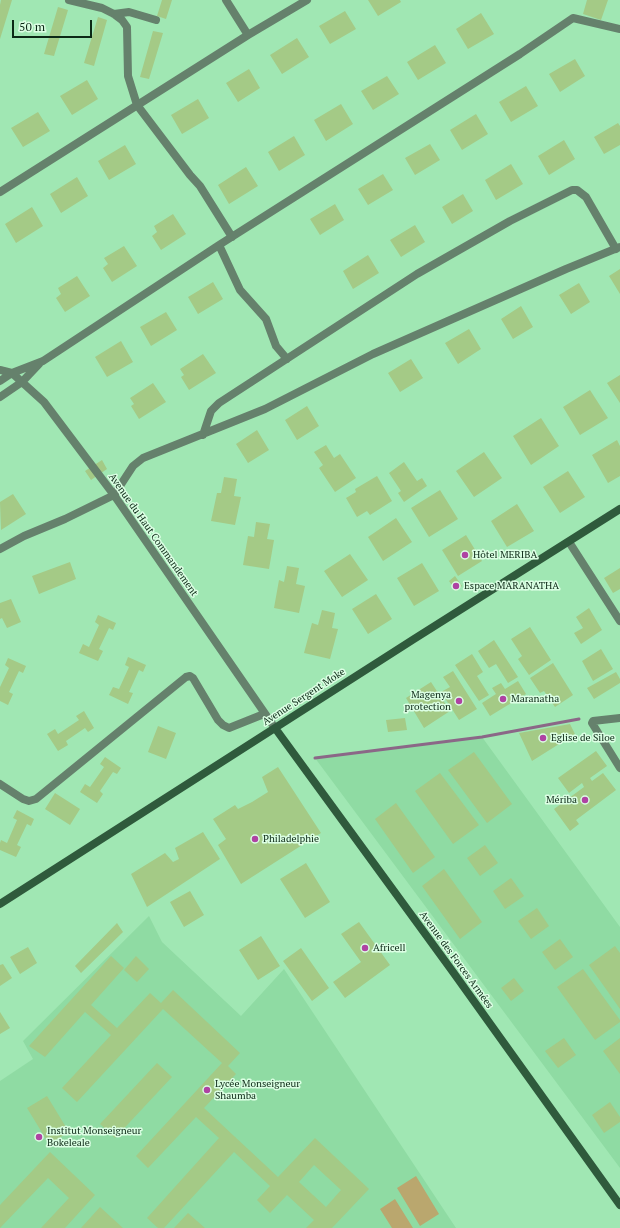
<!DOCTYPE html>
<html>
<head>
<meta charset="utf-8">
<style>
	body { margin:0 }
	#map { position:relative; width:620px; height:1228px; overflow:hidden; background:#a0e7b3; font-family:"PT Serif",serif }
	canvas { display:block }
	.scale { position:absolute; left:12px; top:20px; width:80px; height:18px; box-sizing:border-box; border:2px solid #0c2916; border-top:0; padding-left:5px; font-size:12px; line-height:14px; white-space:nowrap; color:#0c2916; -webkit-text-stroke:3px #dcffe4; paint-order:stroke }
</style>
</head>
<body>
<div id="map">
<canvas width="620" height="1228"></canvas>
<div class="scale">50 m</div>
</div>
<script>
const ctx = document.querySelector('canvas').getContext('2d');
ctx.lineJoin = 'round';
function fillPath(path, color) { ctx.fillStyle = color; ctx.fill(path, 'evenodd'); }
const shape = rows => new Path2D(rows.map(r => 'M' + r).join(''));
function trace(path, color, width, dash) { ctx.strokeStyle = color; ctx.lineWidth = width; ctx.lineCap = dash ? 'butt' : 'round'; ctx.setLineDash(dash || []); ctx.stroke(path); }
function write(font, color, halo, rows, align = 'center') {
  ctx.font = font + ' "PT Serif",serif'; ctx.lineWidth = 3; ctx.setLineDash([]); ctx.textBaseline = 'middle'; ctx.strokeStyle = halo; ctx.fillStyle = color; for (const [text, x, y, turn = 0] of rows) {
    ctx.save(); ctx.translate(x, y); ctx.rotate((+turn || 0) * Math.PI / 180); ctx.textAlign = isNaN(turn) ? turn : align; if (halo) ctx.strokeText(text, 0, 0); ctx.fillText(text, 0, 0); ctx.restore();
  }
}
fillPath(shape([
	[482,737,620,927,620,1168,315,758],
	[149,916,162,942,241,1016,284,969,456,1228,0,1228,0,1081,33,1059,23,1041]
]), '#8fdba3');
fillPath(shape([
	[416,1176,439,1214,420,1226,397,1188],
	[395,1199,413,1228,392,1228,380,1209]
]), '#baa76e');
trace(shape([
	[315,758,482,737,579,719]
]), '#8b6787', 3);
fillPath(shape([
	[1,0,12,0,0,39,0,5],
	[162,0,172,0,166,19,157,16],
	[368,0,400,0,401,2,378,16],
	[587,0,608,0,601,20,583,14],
	[58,7,68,10,54,56,44,54],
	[345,11,356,29,330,44,319,26],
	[481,13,494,34,468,49,456,29],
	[98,17,107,20,94,66,84,63],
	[153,31,163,33,149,79,140,77],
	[297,38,309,57,282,74,270,55],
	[435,45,446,63,418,80,407,62],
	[575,59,585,76,560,92,549,74],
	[249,69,260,88,238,102,226,83],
	[387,76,399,94,373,110,361,91],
	[87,80,98,99,72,115,60,96],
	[526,86,538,106,511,122,499,102],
	[198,99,209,118,182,134,171,115],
	[341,104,353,124,326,141,314,120],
	[38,112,50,131,23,147,11,128],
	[476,114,488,134,462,150,450,130],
	[618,123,620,126,620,145,604,154,594,137],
	[294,136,305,155,279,171,268,152],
	[564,140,575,159,549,175,538,156],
	[430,144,440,160,415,175,405,158],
	[125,145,136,164,109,180,98,161],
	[511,164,523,184,496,200,485,180],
	[246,167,258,186,229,204,218,185],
	[383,174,393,190,368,205,358,189],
	[77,177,88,196,61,213,50,194],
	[463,194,473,211,452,224,442,207],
	[335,204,344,220,320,235,310,219],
	[32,207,43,226,16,243,5,224],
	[173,214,186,234,161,250,152,236,157,232,154,226],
	[415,225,425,242,401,257,390,240],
	[124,246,137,266,112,282,103,268,108,264,104,258],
	[368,255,379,273,353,289,343,271],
	[620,269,620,294,609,276],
	[77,276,90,296,65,312,56,298,61,294,58,288],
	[213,282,223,299,198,314,188,297],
	[579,283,590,302,571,314,559,295],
	[521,306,533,327,513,339,501,319],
	[166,312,177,330,151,346,140,327],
	[469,329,481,349,458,364,445,343],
	[121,341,133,362,107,377,95,357],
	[203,354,216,373,189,390,181,377,184,375,180,369],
	[411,359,423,378,400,392,388,373],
	[620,375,620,403,607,383],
	[153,383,166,402,139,419,131,406,134,404,130,398],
	[590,390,608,418,580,435,563,407],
	[307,406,319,426,297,440,285,420],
	[541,418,559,446,531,465,513,436],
	[257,430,269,450,248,463,236,444],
	[617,440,620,446,620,476,608,483,592,455],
	[326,445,334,458,340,454,356,478,335,492,319,468,323,465,314,452],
	[484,452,502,478,474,497,456,471],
	[102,460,107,469,91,480,85,471],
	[404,462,417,481,422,478,427,486,404,502,398,493,401,491,389,473],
	[568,471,585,497,560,513,543,487],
	[377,476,392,501,370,515,367,511,357,517,346,498,356,492,355,489],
	[224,477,237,479,234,496,241,497,235,525,211,521,217,493,221,493],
	[440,490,458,519,429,537,411,508],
	[13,494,26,514,1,530,0,502],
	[517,504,534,531,507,547,491,521],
	[396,518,412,542,383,561,368,537],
	[256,522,270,524,267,539,274,540,269,569,243,565,248,536,254,537],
	[466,535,482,561,458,576,442,550],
	[350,554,368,580,342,597,324,571],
	[70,562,76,579,39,594,32,576],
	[422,563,439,591,414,606,397,578],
	[287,566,299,568,296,584,305,586,299,613,274,608,279,580,284,582],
	[620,568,620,589,613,593,604,578],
	[455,576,462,586,456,591,449,581],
	[376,594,392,619,368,634,352,609],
	[11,599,21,622,7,628,2,618,0,619,0,603],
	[589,608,602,630,581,644,574,633,583,628,576,617],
	[322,610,335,613,332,628,338,629,330,659,304,653,312,623,318,625],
	[98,615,116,623,113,630,109,628,99,649,103,651,98,661,79,653,83,644,89,647,99,625,95,622],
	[530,627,551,660,529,675,518,659,522,656,511,639],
	[494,640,518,677,508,683,496,664,489,668,478,651],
	[601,649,613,669,593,681,582,661],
	[472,654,483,672,477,676,489,695,479,701,455,665],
	[128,657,146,665,143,672,139,670,129,692,133,693,128,704,109,695,113,687,119,689,129,667,125,665],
	[8,658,26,666,23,673,19,671,9,692,13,694,8,705,0,701,0,687,9,668,5,665],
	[553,663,573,695,555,707,544,691,540,693,530,678],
	[453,671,477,709,459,720,441,692,450,687,443,677],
	[616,672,620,679,620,683,594,699,587,688],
	[518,681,526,694,490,716,482,703,496,694,492,688,501,683,505,689],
	[431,682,450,711,424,728,406,698],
	[84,711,94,728,88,732,85,728,66,741,68,745,58,751,47,734,55,729,58,734,79,720,76,716],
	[405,718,407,730,388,732,386,720],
	[570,724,575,734,532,761,519,733],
	[158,726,176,733,166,759,148,752],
	[596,751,607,766,590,778,592,781,603,773,616,790,576,820,579,824,570,831,554,809,584,787,582,783,569,793,558,778],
	[474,752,512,804,487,823,448,770],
	[105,757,121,768,117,774,113,772,100,791,103,794,97,803,80,792,85,784,90,787,104,767,100,764],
	[278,767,321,833,241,884,218,845,226,839,213,819,235,805,238,809,252,802,268,792,262,777],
	[440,773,479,825,453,844,415,791],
	[55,793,80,809,70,825,45,809],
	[396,803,435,857,413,873,375,819],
	[17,810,34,819,31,826,27,824,17,845,21,847,16,857,0,850,0,843,1,840,7,843,17,820,13,818],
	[203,832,220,859,147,907,131,874,165,853,173,862,179,859,175,848],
	[485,845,498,863,480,876,467,858],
	[306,863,330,902,305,918,280,879],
	[444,869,482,922,460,939,422,886],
	[511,878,524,896,505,909,493,891],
	[190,891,204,915,184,927,170,902],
	[537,908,549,926,531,939,518,921],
	[359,922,390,965,345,998,333,982,361,962,341,934],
	[117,923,123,932,81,973,75,966],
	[261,936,280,966,258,980,239,950],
	[560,939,573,957,555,970,542,952],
	[615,946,620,953,620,1009,589,965],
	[28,947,37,963,20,974,10,957],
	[301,948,329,988,312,1001,283,961],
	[111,956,124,968,91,1005,117,1028,150,993,161,1003,173,990,240,1053,228,1066,236,1074,204,1108,278,1177,315,1138,369,1189,332,1228,306,1228,314,1220,287,1195,270,1213,257,1200,270,1186,234,1152,164,1228,158,1228,147,1218,219,1138,196,1117,148,1168,136,1156,222,1063,163,1009,77,1102,62,1088,111,1035,85,1012,45,1057,29,1046],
	[314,1165,341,1190,326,1207,299,1182],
	[136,956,149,969,137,982,124,970],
	[3,964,12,978,0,986,0,965],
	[583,969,620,1020,620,1022,595,1040,557,987],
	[514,978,524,991,511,1001,501,988],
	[0,1012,10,1028,0,1034],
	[564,1038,576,1055,558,1068,545,1051],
	[620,1038,620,1074,603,1051],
	[157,1063,172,1077,115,1138,100,1124],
	[47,1096,69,1132,49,1144,27,1108],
	[610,1102,620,1117,620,1122,604,1133,592,1115],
	[50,1152,95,1195,65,1228,41,1228,69,1198,48,1178,0,1228,0,1205],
	[100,1207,123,1228,81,1228],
	[188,1213,205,1228,174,1228]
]), '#a4ca86');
trace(shape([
	[69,0,102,8,114,14,122,20,127,27,128,76,137,105,190,175,200,186,232,237],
	[226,0,248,35],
	[114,14,129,12,156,20],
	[0,192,248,35,307,0],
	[219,245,240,290,266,319,276,346,287,359],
	[0,370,12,373,44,402,114,495,275,728],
	[0,381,12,373,43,361,219,245,520,54,573,18,620,29],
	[0,397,22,382,39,364],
	[203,435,211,411,219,403,417,274,510,221,572,190,577,190,586,197,616,249],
	[569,542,620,621],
	[0,549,24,536,65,519,114,495,133,466,143,458,265,409,373,354,566,269,620,247],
	[620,718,593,721,592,723,620,768],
	[0,784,23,799,29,801,36,799,186,677,190,676,193,678,218,720,223,725,229,728,264,714]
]), '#65816c', 8);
trace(shape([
	[275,728,453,972,620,1205],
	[0,904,414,639,620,509]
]), '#2f5a3c', 8);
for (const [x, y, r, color] of [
	[465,555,4,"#af43a3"],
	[456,586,4,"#af43a3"],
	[503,699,4,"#af43a3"],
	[459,701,4,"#af43a3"],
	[543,738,4,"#af43a3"],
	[585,800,4,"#af43a3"],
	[255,839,4,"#af43a3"],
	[365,948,4,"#af43a3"],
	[207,1090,4,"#af43a3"],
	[39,1137,4,"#af43a3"]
]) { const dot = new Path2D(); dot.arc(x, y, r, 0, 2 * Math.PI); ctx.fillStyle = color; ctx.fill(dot); trace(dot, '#dcffe4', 1.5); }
write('10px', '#0c2916', '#dcffe4', [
	["Avenue du Haut Commandement",153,535,55],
	["Avenue Sergent Moke",304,697,-33],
	["Avenue des Forces Armées",456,960,54]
]);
write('10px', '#0c2916', '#dcffe4', [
	["Hôtel MERIBA",473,555],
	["Espace MARANATHA",464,586],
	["Magenya",451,695,"right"],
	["protection",451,707,"right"],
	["Maranatha",511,699],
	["Eglise de Siloe",551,738],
	["Mériba",577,800,"right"],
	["Philadelphie",263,839],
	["Africell",373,948],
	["Lycée Monseigneur",215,1084],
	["Shaumba",215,1096],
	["Institut Monseigneur",47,1131],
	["Bokeleale",47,1143]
], 'left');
</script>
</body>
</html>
